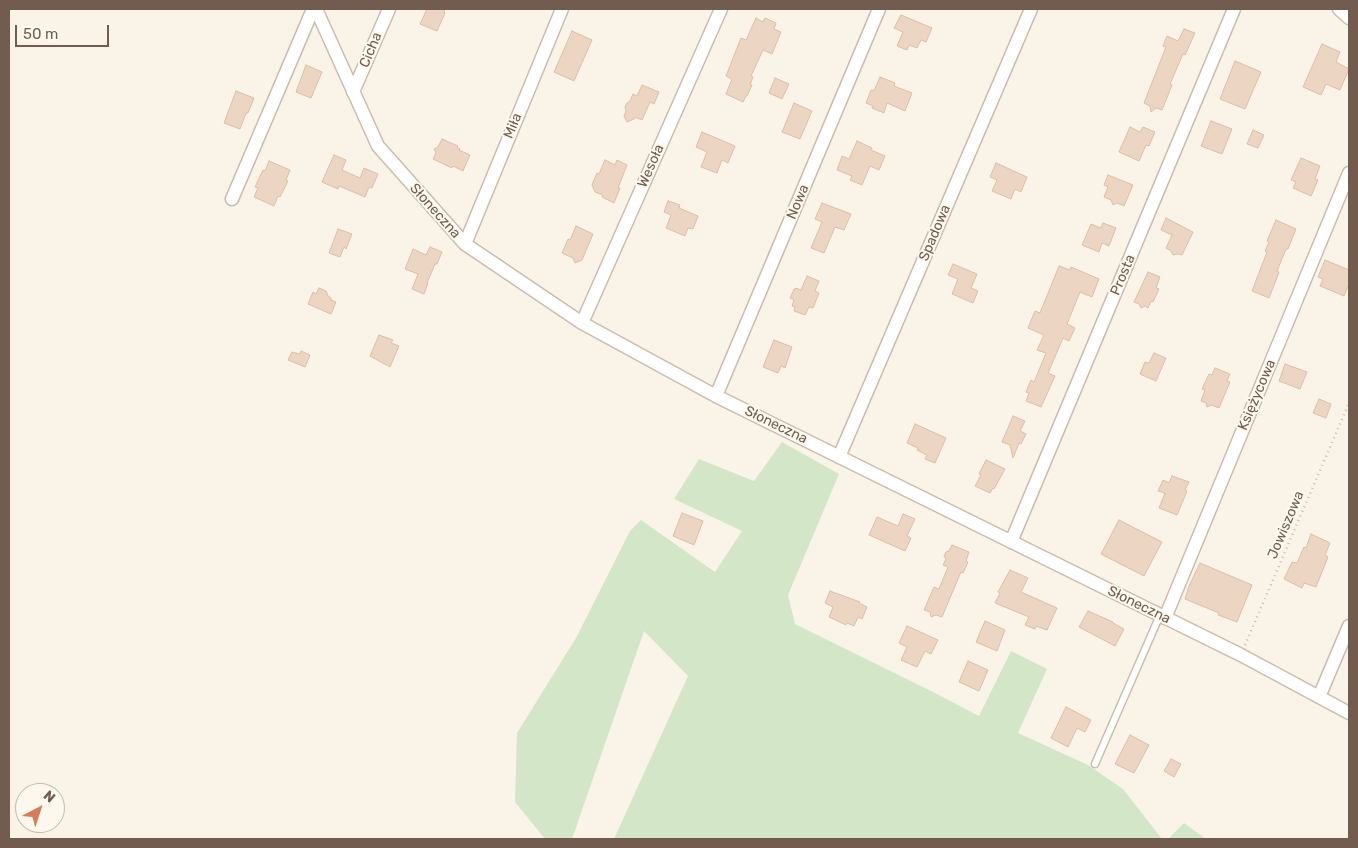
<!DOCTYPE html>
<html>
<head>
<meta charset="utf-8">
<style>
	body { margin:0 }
	#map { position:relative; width:1358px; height:848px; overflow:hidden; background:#faf4e8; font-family:Rubik,sans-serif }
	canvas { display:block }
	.frame { position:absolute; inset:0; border:10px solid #715c4f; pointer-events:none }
	.north { position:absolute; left:15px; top:783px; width:50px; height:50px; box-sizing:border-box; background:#fdf8ee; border:1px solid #c5baae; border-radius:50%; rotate:40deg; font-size:14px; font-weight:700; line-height:20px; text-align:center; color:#715c4f }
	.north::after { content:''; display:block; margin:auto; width:18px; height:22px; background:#d67b5b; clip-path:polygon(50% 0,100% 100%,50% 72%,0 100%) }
	.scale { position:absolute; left:15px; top:25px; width:94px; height:22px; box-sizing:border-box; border:2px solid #715c4f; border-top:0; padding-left:6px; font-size:15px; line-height:18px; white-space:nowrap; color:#715c4f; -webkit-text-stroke:4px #fdf8ee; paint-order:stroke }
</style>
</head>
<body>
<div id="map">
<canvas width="1358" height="848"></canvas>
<div class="frame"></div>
<div class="north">N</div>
<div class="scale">50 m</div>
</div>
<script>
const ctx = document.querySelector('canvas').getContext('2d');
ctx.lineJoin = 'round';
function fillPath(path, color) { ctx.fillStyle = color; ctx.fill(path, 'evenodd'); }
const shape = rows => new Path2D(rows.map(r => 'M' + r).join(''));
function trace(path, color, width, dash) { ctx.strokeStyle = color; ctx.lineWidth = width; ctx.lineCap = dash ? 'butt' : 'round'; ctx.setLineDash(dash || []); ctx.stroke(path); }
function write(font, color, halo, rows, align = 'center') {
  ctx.font = font + ' Rubik,sans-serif'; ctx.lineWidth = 4; ctx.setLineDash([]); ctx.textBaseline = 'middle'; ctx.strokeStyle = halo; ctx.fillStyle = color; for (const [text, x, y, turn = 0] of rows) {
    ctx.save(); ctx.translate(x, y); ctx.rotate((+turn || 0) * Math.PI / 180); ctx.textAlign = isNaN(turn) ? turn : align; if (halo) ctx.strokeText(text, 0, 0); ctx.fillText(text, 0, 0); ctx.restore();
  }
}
fillPath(shape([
	[782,442,839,474,788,595,795,624,933,692,979,716,1011,651,1047,669,1018,733,1088,765,1123,789,1162,839,614,839,688,676,644,631,572,839,545,839,515,802,517,733,576,638,630,531,641,520,715,572,742,531,674,499,699,459,754,481],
	[1184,823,1206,839,1168,839]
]), '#d3e6c8');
const building = shape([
	[427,9,445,9,444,12,445,13,437,31,420,24,427,9],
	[901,15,932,28,926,42,921,40,917,48,909,45,907,50,897,46,903,32,894,28,901,15],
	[756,18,763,22,765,18,776,23,774,29,781,32,772,54,763,50,751,76,753,77,750,85,752,85,747,96,746,96,743,102,726,94,732,79,726,76,741,38,746,40,756,18],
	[1184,29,1195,33,1185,55,1183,54,1170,84,1172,85,1162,110,1156,108,1151,112,1150,106,1144,103,1166,47,1163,46,1167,36,1178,41,1184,29],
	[572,31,592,40,574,81,554,72,572,31],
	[1322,44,1340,52,1336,62,1349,69,1340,90,1326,84,1321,95,1303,87,1322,44],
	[1235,61,1261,72,1245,109,1220,99,1235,61],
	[306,65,322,72,311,98,296,92,306,65],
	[880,77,895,83,894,86,912,93,905,111,887,103,884,113,872,108,873,106,866,103,871,90,874,91,880,77],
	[775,78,789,84,782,99,769,93,775,78],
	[642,85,659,92,654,104,650,102,642,120,635,117,634,119,627,122,624,116,626,111,625,107,627,103,630,101,633,94,637,96,642,85],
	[236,91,254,98,248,113,246,113,240,129,224,123,236,91],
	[794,103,812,111,800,139,782,132,794,103],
	[1211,121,1232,129,1222,154,1201,146,1211,121],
	[1130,127,1140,132,1143,127,1155,132,1149,146,1146,145,1139,161,1119,152,1130,127],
	[1253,130,1264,135,1258,148,1247,144,1253,130],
	[702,132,735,146,728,163,722,160,717,173,701,167,707,152,696,147,702,132],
	[442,139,458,146,457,147,460,149,459,150,470,155,463,171,453,166,452,168,433,159,436,153,434,149,438,147,442,139],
	[857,141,872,148,871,150,885,156,879,170,870,166,862,185,850,180,852,176,837,170,842,156,849,159,857,141],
	[334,155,346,160,342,170,360,178,364,168,378,174,372,188,369,187,365,197,339,186,338,189,322,182,334,155],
	[1301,158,1320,166,1315,179,1318,180,1311,196,1293,188,1296,182,1291,180,1301,158],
	[605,160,615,165,617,160,627,165,618,188,620,188,614,203,602,197,603,195,595,192,592,185,597,173,599,174,605,160],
	[269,161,290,170,286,180,288,181,280,197,278,196,274,206,254,197,258,188,255,187,263,170,265,171,269,161],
	[996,163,1027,177,1021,192,1015,189,1011,199,992,191,997,180,990,177,996,163],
	[1108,175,1133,185,1124,206,1117,203,1113,205,1111,200,1104,197,1108,187,1104,185,1108,175],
	[668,201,680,205,679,208,698,216,693,229,688,228,685,236,666,228,671,215,664,212,668,201],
	[822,203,851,214,844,230,835,227,824,253,811,248,822,222,815,219,822,203],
	[1166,218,1193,232,1182,255,1178,254,1173,255,1171,251,1166,248,1172,235,1161,230,1166,218],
	[1276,220,1296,229,1288,249,1286,249,1277,271,1279,272,1269,298,1252,291,1267,252,1265,251,1269,242,1267,241,1276,220],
	[1103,223,1116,228,1109,246,1102,243,1099,252,1082,245,1091,224,1101,228,1103,223],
	[576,226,593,234,582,260,575,263,573,258,562,253,568,239,570,240,576,226],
	[338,229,352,234,346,249,344,247,340,257,329,253,338,229],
	[430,247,442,252,437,264,435,264,427,283,428,283,424,294,412,289,418,274,405,269,413,249,426,255,430,247],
	[1325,260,1349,270,1349,284,1344,296,1320,286,1323,279,1318,277,1325,260],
	[953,264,977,274,971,288,978,291,973,303,952,294,958,279,948,275,953,264],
	[1059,266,1070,270,1071,267,1099,279,1092,297,1080,292,1067,324,1075,328,1069,341,1063,338,1048,373,1055,376,1041,407,1026,401,1029,393,1026,392,1031,380,1034,382,1046,353,1037,350,1044,335,1028,328,1035,311,1040,313,1059,266],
	[1148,272,1160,277,1156,288,1159,289,1153,302,1151,301,1148,308,1145,306,1141,308,1139,304,1134,302,1148,272],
	[807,276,819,281,815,291,819,293,813,308,809,307,805,315,794,311,795,307,792,306,794,300,790,298,794,289,795,289,796,288,801,290,807,276],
	[319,288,326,291,328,296,331,298,331,300,336,302,331,314,308,304,313,292,316,294,319,288],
	[379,335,393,340,391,343,399,346,390,367,370,356,379,335],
	[774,340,792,347,785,368,781,366,778,373,763,367,774,340],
	[301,351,310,355,305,367,288,360,292,352,300,354,301,351],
	[1154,353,1166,358,1156,381,1140,374,1145,362,1149,363,1154,353],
	[1285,364,1307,372,1300,389,1279,381,1285,364],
	[1215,368,1230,374,1227,381,1230,382,1219,408,1211,405,1207,407,1206,403,1201,401,1205,390,1202,389,1209,374,1212,375,1215,368],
	[1319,399,1331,404,1326,418,1313,413,1319,399],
	[1013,416,1025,421,1020,431,1026,434,1021,444,1019,443,1013,458,1010,445,1002,442,1013,416],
	[915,424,946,438,935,463,925,459,927,455,917,450,918,448,907,443,915,424],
	[986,460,1005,469,994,489,993,488,990,493,975,486,981,475,979,474,986,460],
	[1172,476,1189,482,1185,490,1187,491,1177,515,1159,508,1165,493,1158,491,1163,480,1169,483,1172,476],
	[682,513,703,521,694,545,673,536,682,513],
	[903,514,915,519,907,536,911,538,905,551,869,535,877,517,898,526,903,514],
	[1119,520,1162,542,1144,576,1101,554,1119,520],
	[1311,534,1330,543,1325,555,1328,557,1316,587,1304,583,1302,588,1284,579,1292,562,1297,563,1304,547,1306,548,1311,534],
	[952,545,969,552,966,561,968,562,963,573,961,572,942,617,936,615,931,617,930,612,924,610,934,587,939,589,948,567,943,565,946,559,944,556,946,552,949,551,952,545],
	[1200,563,1252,585,1237,622,1218,615,1219,613,1185,599,1189,586,1200,563],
	[1010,570,1028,578,1021,592,1057,608,1047,630,1036,626,1035,629,1025,625,1029,617,995,603,1000,593,998,592,1010,570],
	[830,591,860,602,859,603,867,607,862,619,858,617,854,626,847,623,846,625,829,617,833,607,825,603,830,591],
	[1088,611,1113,622,1113,623,1124,629,1115,646,1079,627,1088,611],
	[985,621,1005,630,997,651,976,642,985,621],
	[907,626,938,640,931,654,925,651,917,667,901,660,907,647,899,643,907,626],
	[968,661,988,670,979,691,959,682,968,661],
	[1066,707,1091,720,1085,732,1077,728,1068,747,1051,738,1066,707],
	[1130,735,1149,745,1134,773,1115,764,1130,735],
	[1171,759,1181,764,1174,777,1164,771,1171,759]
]);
fillPath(building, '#ecd5c3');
trace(building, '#ddbda5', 1);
const service = shape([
	[1095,764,1160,615]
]);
const minor = shape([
	[316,9,378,146,465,244,582,323,716,396,1241,655,1349,713],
	[1339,9,1349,18],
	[353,92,389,9],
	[232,199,313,9],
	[465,244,562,9],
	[582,323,721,9],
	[716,396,879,9],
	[839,457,1031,9],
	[1011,542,1234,9],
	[1165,618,1349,173],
	[1319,697,1349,626]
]);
trace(service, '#cbbcaf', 9);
trace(minor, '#cbbcaf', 15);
trace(shape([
	[1245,645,1349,403]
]), '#d1b8a6', 2.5, [1, 4]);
trace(service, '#fff', 6);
trace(minor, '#fff', 12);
write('14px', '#715c4f', '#fdf8ee', [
	["Cicha",371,50,-67],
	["Miła",513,126,-68],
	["Wesoła",651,166,-66],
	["Nowa",798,202,-67],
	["Słoneczna",435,211,48],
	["Spadowa",935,233,-67],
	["Prosta",1123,275,-67],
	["Księżycowa",1257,395,-67],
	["Słoneczna",776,425,26],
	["Jowiszowa",1286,525,-67],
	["Słoneczna",1139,605,26]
]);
</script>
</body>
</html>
